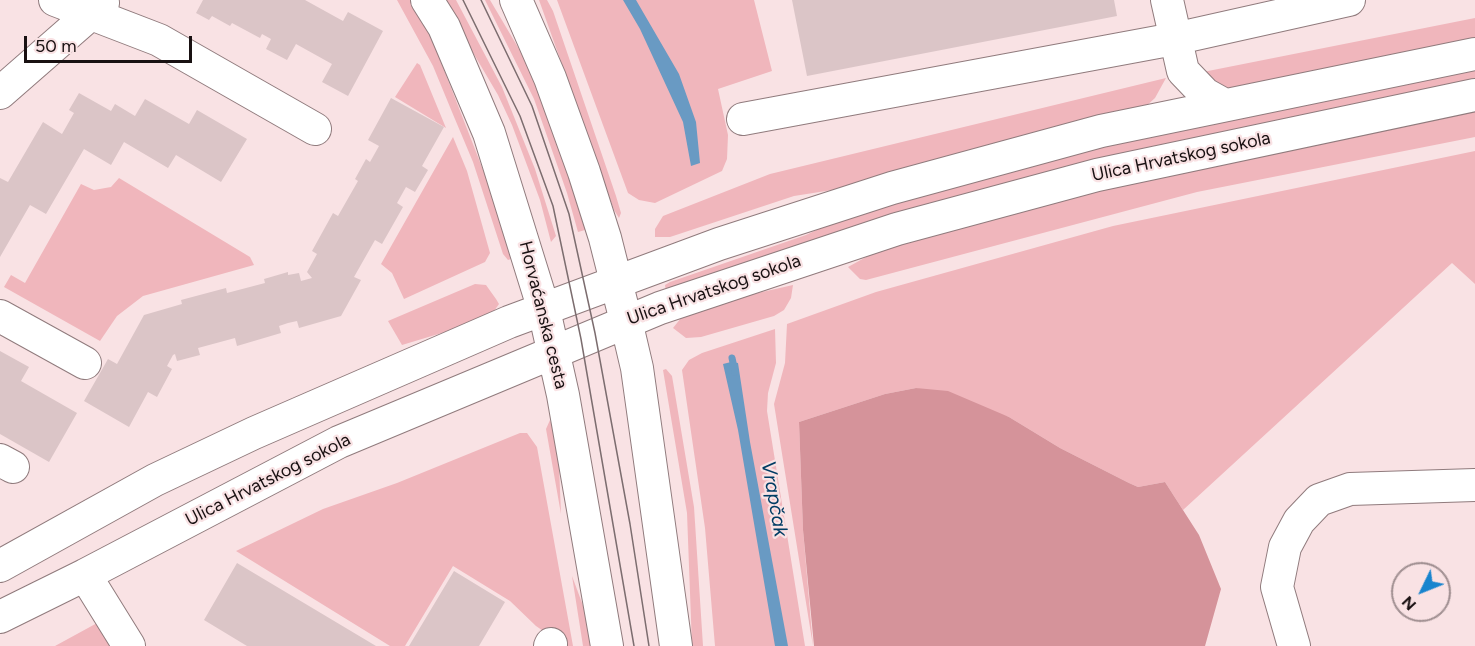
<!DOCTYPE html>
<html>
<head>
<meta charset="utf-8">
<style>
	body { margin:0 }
	#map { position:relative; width:1475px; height:646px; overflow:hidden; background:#f9e2e4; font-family:Figtree,sans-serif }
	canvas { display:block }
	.north { position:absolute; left:1391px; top:562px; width:60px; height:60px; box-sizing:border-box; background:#f9e2e4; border:2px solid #9f8e90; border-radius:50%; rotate:227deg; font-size:16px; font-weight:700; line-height:24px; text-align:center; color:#191112 }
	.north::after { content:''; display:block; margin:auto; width:21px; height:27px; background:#1784ce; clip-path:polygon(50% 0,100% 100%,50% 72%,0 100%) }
	.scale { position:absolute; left:24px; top:36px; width:168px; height:27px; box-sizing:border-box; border:3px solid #191112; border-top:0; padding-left:8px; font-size:18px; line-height:21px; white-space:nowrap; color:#191112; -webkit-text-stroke:4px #f9e2e4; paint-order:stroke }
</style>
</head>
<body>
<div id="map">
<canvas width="1475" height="646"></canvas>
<div class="north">N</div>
<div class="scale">50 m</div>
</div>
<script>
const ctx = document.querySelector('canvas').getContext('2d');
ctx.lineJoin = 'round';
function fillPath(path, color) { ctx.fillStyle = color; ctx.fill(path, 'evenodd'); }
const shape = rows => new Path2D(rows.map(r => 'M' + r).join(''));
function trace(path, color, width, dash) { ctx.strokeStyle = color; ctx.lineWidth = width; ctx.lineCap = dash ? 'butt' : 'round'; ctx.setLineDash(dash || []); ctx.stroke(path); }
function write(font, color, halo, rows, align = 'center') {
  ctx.font = font + ' Figtree,sans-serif'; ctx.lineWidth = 4.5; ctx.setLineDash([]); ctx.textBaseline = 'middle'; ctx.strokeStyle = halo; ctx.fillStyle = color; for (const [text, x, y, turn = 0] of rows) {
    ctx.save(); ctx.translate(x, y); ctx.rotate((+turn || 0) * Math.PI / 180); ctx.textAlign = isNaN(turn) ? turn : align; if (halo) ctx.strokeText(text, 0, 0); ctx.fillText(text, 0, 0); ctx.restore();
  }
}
fillPath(shape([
	[397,0,412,0,432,39,487,180,511,259,508,260,503,254,473,162,452,112,433,66],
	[442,0,456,0,502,87,535,169,556,236,551,242,540,200,512,125,498,95],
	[485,0,490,0,532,71,592,228,578,232,567,193,534,99],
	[539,0,547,0,553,11,616,196,621,213,619,218,614,210],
	[557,0,754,0,772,71,718,89,728,135,727,159,722,171,655,203,639,200,628,193],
	[1475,18,1475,41,1230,90,1198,73],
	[417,63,420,65,446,128,395,97],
	[1475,66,1475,83,1230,130,1109,158,666,292,665,285,670,282,806,235,856,211,1081,148],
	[1166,78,1155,98,1143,109,845,188,794,196,670,237,655,237,655,229,663,216,770,174],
	[1475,108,1475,137,1197,192,866,280,860,279,848,267,888,245,998,213],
	[453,137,467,171,490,253,485,262,404,299,392,273,381,264],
	[1475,151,1475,284,1452,263,1183,510,1165,482,1138,487,1129,483,1060,448,1009,417,916,388,885,394,799,422,803,530,813,646,774,404,785,363,787,324,876,292,1113,226],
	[119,178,250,257,254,265,143,296,117,316,100,341,4,287,11,275,25,283,81,184,94,190,111,187],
	[475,284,486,285,496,299,499,304,492,314,468,325,402,345,388,321],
	[793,285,791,298,784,310,774,316,701,337,686,338,673,328,685,313,696,307],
	[775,329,776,363,768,393,767,411,805,646,715,646,705,528,682,370,689,360,702,353],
	[666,369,672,376,694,507,703,646,692,646,687,513,663,370],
	[550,420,558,441,561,514,546,429],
	[520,433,527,433,537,447,573,646,565,646,536,626,510,601,453,566,405,646,390,646,236,551,323,509,397,483],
	[572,576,588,619,594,646,583,646],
	[99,622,118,646,55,646]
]), '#f0b6bc');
fillPath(shape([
	[916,388,948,391,1009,417,1060,448,1129,483,1138,487,1165,482,1199,535,1221,589,1205,646,814,646,803,530,799,422,885,394]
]), '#d5939a');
fillPath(shape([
	[623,0,636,0,679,74,696,122,700,163,691,166,683,122,640,29],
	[731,362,738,363,750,442,788,646,775,646,738,430,723,364]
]), '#699ac3');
trace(shape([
	[732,358,735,372]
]), '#699ac3', 7);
fillPath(shape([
	[203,0,305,0,343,21,348,12,383,31,348,96,322,82,332,64,296,44,287,60,266,49,271,39,262,34,260,38,232,23,230,26,212,16,209,20,196,13],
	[792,0,1114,0,1117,16,807,76],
	[79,93,111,111,115,104,135,116,145,99,189,124,197,110,247,139,221,182,176,155,168,168,124,142,111,165,84,149,46,214,30,205,0,257,0,178,8,182,43,122,62,134,74,113,69,110],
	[391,98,444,127,422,166,428,170,415,192,406,187,397,203,403,207,382,244,375,240,354,277,361,280,341,316,299,328,297,321,288,323,279,326,281,333,237,346,235,338,198,348,200,355,177,361,175,354,173,355,167,366,172,369,157,397,148,392,129,427,84,401,108,359,117,364,144,315,182,304,181,300,226,288,227,293,265,283,264,279,288,272,288,275,299,273,301,281,312,278,307,272,317,254,312,251,333,213,338,216,358,181,355,179,366,159,370,162,379,146,368,140],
	[0,351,29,367,21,381,77,413,49,462,0,434],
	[237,563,376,646,247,646,204,620],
	[454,571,505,602,479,646,409,646]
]), '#dbc5c7');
const minor = shape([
	[55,0,159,40,315,129],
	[427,0,444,27,489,133,544,310,563,395,607,646],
	[516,0,550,78,584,172,605,238,626,321,637,368,676,646],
	[1167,0,1183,71,1205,94,1223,104],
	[0,93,103,3],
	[743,119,1174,39,1349,0],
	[0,316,85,363],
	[0,460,13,467],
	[0,566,155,480,254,433,509,322,719,244,892,188,1101,131,1475,54],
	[85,575,129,646],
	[0,617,85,575,339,442,660,308,897,229,1097,175,1475,95],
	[550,646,551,644],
	[1294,646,1277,587,1285,547,1299,521,1319,500,1350,489,1475,485]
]);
trace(minor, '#907b7d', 34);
trace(minor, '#fff', 32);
trace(shape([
	[463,0,520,116,553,206,581,339,634,646],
	[481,0,532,106,569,214,595,333,630,524,649,646]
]), '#7c6d6f', 1.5);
write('18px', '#191112', '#f9e2e4', [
	["Ulica Hrvatskog sokola",1181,157,-12],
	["Ulica Hrvatskog sokola",714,290,-19],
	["Horvaćanska cesta",543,315,76],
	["Ulica Hrvatskog sokola",268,480,-27]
]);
write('italic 20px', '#003c64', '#f9e2e4', [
	["Vrapčak",774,499,80]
]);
</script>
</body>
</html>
